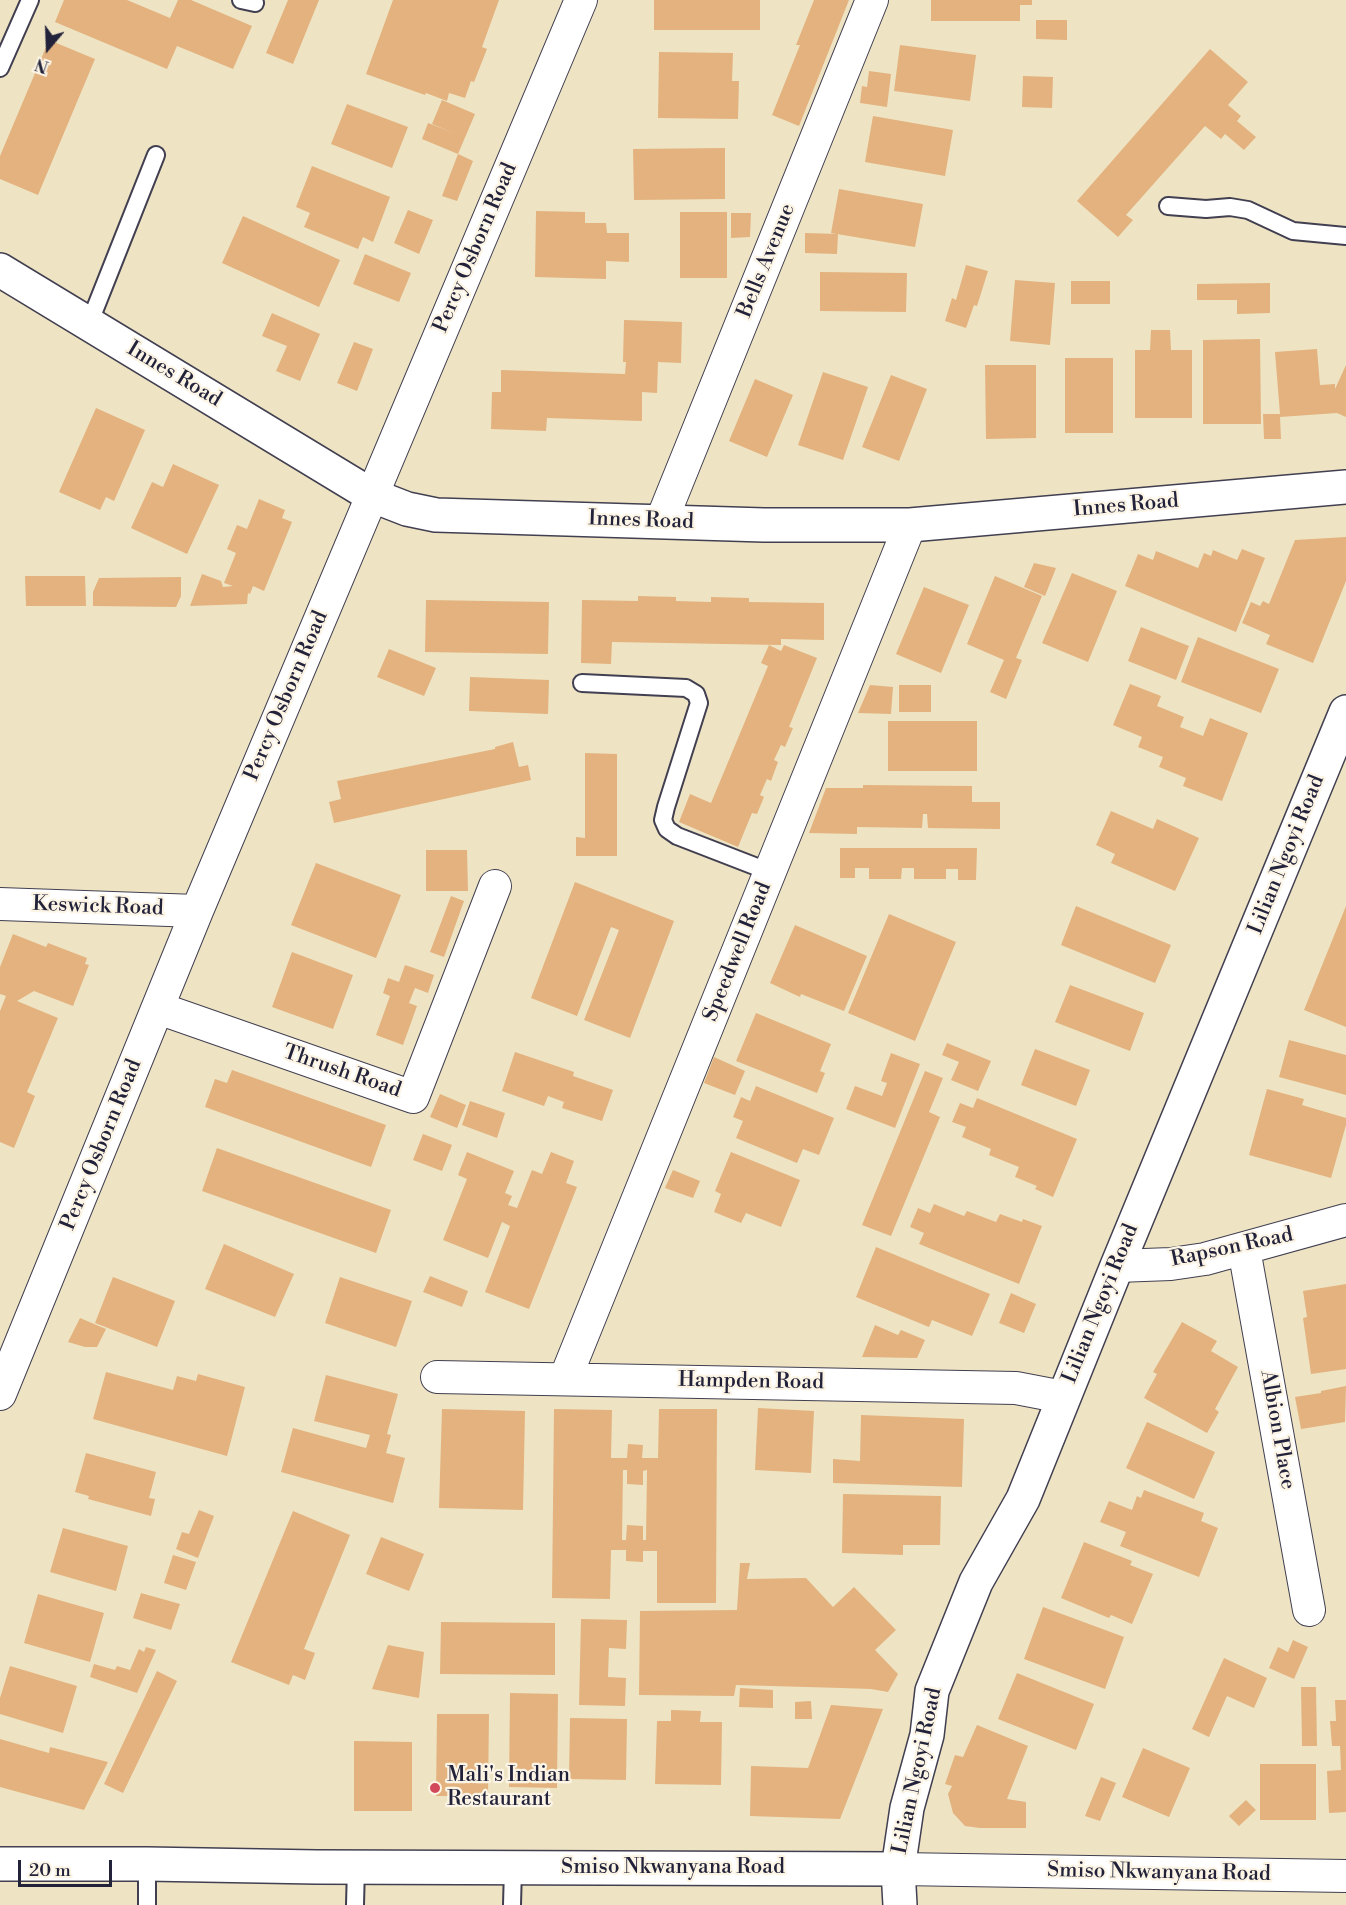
<!DOCTYPE html>
<html>
<head>
<meta charset="utf-8">
<style>
	body { margin:0 }
	#map { position:relative; width:1346px; height:1905px; overflow:hidden; background:#eee4c4; font-family:"Libre Bodoni",serif }
	canvas { display:block }
	.north { position:absolute; left:18px; top:18px; width:60px; height:60px; -webkit-text-stroke:4px #fcf5e5; paint-order:stroke; rotate:199deg; font-size:16px; font-weight:700; line-height:24px; text-align:center; color:#22223b }
	.north::after { content:''; display:block; margin:auto; width:21px; height:27px; background:#22223b; clip-path:polygon(50% 0,100% 100%,50% 72%,0 100%) }
	.scale { position:absolute; left:18px; top:1860px; width:94px; height:27px; box-sizing:border-box; border:3px solid #22223b; border-top:0; padding-left:8px; font-size:18px; line-height:21px; white-space:nowrap; color:#22223b; -webkit-text-stroke:4px #fcf5e5; paint-order:stroke }
</style>
</head>
<body>
<div id="map">
<canvas width="1346" height="1905"></canvas>
<div class="north">N</div>
<div class="scale">20 m</div>
</div>
<script>
const ctx = document.querySelector('canvas').getContext('2d');
ctx.lineJoin = 'round';
function fillPath(path, color) { ctx.fillStyle = color; ctx.fill(path, 'evenodd'); }
const shape = rows => new Path2D(rows.map(r => 'M' + r).join(''));
function trace(path, color, width, dash) { ctx.strokeStyle = color; ctx.lineWidth = width; ctx.lineCap = dash ? 'butt' : 'round'; ctx.setLineDash(dash || []); ctx.stroke(path); }
function write(font, color, halo, rows, align = 'center') {
  ctx.font = font + ' "Libre Bodoni",serif'; ctx.lineWidth = 4.5; ctx.setLineDash([]); ctx.textBaseline = 'middle'; ctx.strokeStyle = halo; ctx.fillStyle = color; for (const [text, x, y, turn = 0] of rows) {
    ctx.save(); ctx.translate(x, y); ctx.rotate((+turn || 0) * Math.PI / 180); ctx.textAlign = isNaN(turn) ? turn : align; if (halo) ctx.strokeText(text, 0, 0); ctx.fillText(text, 0, 0); ctx.restore();
  }
}
fillPath(shape([
	[64,0,127,0,170,18,178,0,191,0,252,26,233,69,177,46,167,69,55,22],
	[288,0,319,0,293,64,266,53],
	[393,0,499,0,482,47,487,49,474,82,471,81,465,98,449,93,447,101,426,93,425,95,366,74],
	[654,0,760,0,760,30,654,30],
	[814,0,849,0,799,126,772,115,800,45,796,45],
	[931,0,1032,0,1032,5,1020,5,1020,21,931,21],
	[1036,20,1067,20,1067,40,1036,39],
	[49,40,95,59,38,195,0,179,0,156],
	[900,45,976,55,970,101,894,91],
	[1210,49,1248,82,1228,105,1241,116,1237,121,1256,137,1244,150,1225,134,1221,139,1205,126,1126,215,1133,220,1118,237,1077,201],
	[659,52,733,53,732,81,739,81,738,119,658,118],
	[869,71,891,74,887,107,860,103,862,86,867,87],
	[1023,76,1053,77,1052,108,1022,107],
	[442,100,475,114,458,154,422,139,428,123,454,133,432,124],
	[347,104,408,127,392,168,331,144],
	[873,116,953,130,945,176,865,162],
	[725,148,725,199,634,200,633,149],
	[458,154,473,161,457,201,442,196],
	[312,166,390,197,373,242,363,237,358,249,304,227,310,213,296,207],
	[839,189,923,204,915,247,831,233],
	[408,210,433,220,419,254,394,243],
	[536,211,585,212,585,223,606,223,607,233,629,233,629,262,606,261,606,279,535,277],
	[680,212,727,212,727,278,680,278],
	[731,213,751,213,750,237,731,238],
	[243,216,340,260,319,307,222,263],
	[805,233,838,234,837,254,805,253],
	[365,254,411,273,399,302,353,284],
	[966,265,988,271,977,306,974,305,966,328,945,321,952,298,956,300],
	[820,272,907,273,906,312,820,311],
	[1015,280,1055,283,1050,345,1010,341],
	[1071,281,1110,281,1110,304,1071,304],
	[1270,283,1270,313,1237,314,1237,300,1197,300,1197,284],
	[272,313,320,334,300,381,276,371,287,346,262,336],
	[624,320,682,322,681,363,658,362,657,393,642,392,642,421,547,418,546,431,491,429,492,392,501,392,501,370,625,374,626,362,623,362],
	[1151,330,1170,330,1171,350,1192,350,1192,418,1135,418,1135,350,1150,350],
	[1260,339,1261,424,1203,424,1203,340],
	[354,342,373,349,357,391,337,383],
	[1317,349,1320,385,1335,384,1335,389,1346,365,1346,417,1337,413,1280,417,1281,439,1264,439,1263,414,1280,414,1275,352],
	[1065,358,1113,358,1113,433,1065,433],
	[985,365,1036,365,1036,438,986,439],
	[823,372,868,387,843,460,798,445],
	[891,375,927,389,899,461,862,447],
	[755,379,793,395,767,457,729,441],
	[96,408,145,430,114,501,106,497,100,510,59,492],
	[173,464,219,485,187,554,131,528,152,482,163,487],
	[259,499,285,510,282,518,292,522,264,591,253,586,250,594,248,593,247,604,190,606,202,574,221,581,223,587,233,586,224,583,236,553,227,549,237,525,247,529],
	[1346,537,1346,581,1313,663,1266,644,1270,635,1242,623,1251,602,1260,606,1263,601,1269,604,1295,540],
	[1242,549,1265,558,1236,632,1125,586,1138,554,1153,560,1156,551,1198,568,1204,553,1211,556,1213,550,1237,560],
	[1034,563,1056,568,1045,596,1024,587],
	[1072,573,1117,591,1088,662,1042,643],
	[25,576,85,576,86,606,26,606],
	[995,576,1042,596,1016,658,1022,660,1006,699,990,692,1004,660,967,644],
	[181,577,181,596,176,607,93,606,93,592,99,578],
	[924,587,969,605,941,673,896,654],
	[638,596,676,597,676,601,711,602,711,597,749,598,749,602,824,603,824,640,781,639,781,645,612,642,611,664,581,663,582,600,638,601],
	[426,600,549,602,548,654,425,652],
	[1141,627,1189,646,1176,680,1128,661],
	[1198,637,1279,669,1261,713,1181,682],
	[769,645,781,651,784,645,817,658,789,727,793,728,785,747,781,745,774,760,778,762,771,781,767,779,760,795,764,797,757,814,752,813,738,847,679,822,690,794,711,803,768,666,761,663],
	[389,649,436,668,424,696,377,677],
	[470,677,549,680,548,714,469,711],
	[1130,684,1161,696,1157,706,1184,717,1180,727,1203,736,1210,718,1248,733,1222,801,1183,786,1186,778,1159,767,1163,757,1138,747,1142,737,1113,725],
	[870,685,893,687,891,714,858,713],
	[899,685,931,685,931,712,899,712],
	[888,721,977,721,977,771,888,771],
	[513,742,519,767,528,765,531,780,334,823,329,802,341,799,337,781,495,749,495,747],
	[585,753,617,754,617,856,576,856,576,837,585,838],
	[863,785,972,786,972,802,1000,802,1000,829,928,828,927,814,923,814,922,828,857,827,857,834,809,833,826,788,863,788],
	[1111,811,1153,829,1157,819,1199,838,1175,891,1111,863,1115,854,1096,845],
	[840,848,977,848,976,880,958,880,958,869,946,869,946,879,914,879,914,868,902,868,901,879,869,879,869,868,855,868,855,878,840,878],
	[426,850,467,850,468,891,426,891],
	[316,863,401,895,376,958,291,925],
	[575,882,674,921,630,1038,584,1020,619,930,611,927,577,1016,531,998],
	[451,896,464,901,444,957,430,952],
	[1076,906,1171,945,1155,983,1061,945],
	[1346,906,1346,1027,1304,1010],
	[889,914,956,942,915,1041,848,1013],
	[795,925,867,956,844,1011,801,994,800,997,770,983],
	[13,934,46,947,48,943,87,958,85,964,89,965,73,1006,34,991,17,1001,58,1018,27,1092,35,1096,14,1148,0,1142,0,1011,6,996,0,994,0,967],
	[292,952,353,975,333,1029,272,1007],
	[405,965,434,975,428,993,415,988,409,1003,417,1006,403,1045,376,1035,390,996,383,993,388,978,399,982],
	[1070,985,1144,1013,1130,1051,1055,1022],
	[756,1013,831,1044,820,1071,825,1073,817,1093,736,1061],
	[1289,1040,1346,1055,1346,1095,1279,1077],
	[947,1043,991,1061,978,1091,951,1080,959,1062,942,1055],
	[1035,1049,1090,1070,1076,1106,1021,1085],
	[515,1052,574,1072,573,1076,613,1090,602,1121,562,1108,564,1102,548,1096,544,1106,502,1091],
	[891,1053,920,1064,895,1128,846,1109,855,1086,882,1096,887,1083,881,1081],
	[714,1057,745,1071,735,1095,704,1083],
	[232,1070,386,1125,371,1167,205,1107,215,1079,227,1083],
	[925,1071,943,1078,929,1112,940,1117,891,1236,862,1225],
	[756,1086,834,1118,819,1155,803,1149,797,1163,736,1138,743,1121,733,1117,741,1097,750,1101],
	[1267,1089,1304,1099,1302,1105,1346,1118,1346,1125,1331,1178,1249,1155],
	[440,1094,466,1105,457,1128,430,1117],
	[977,1098,1077,1139,1053,1197,1035,1189,1037,1186,1015,1177,1019,1167,989,1155,991,1149,962,1137,966,1127,952,1122,960,1103,973,1108],
	[470,1101,505,1113,497,1138,462,1125],
	[423,1134,452,1145,442,1171,413,1160],
	[217,1148,391,1210,376,1253,202,1191],
	[467,1152,514,1171,505,1193,512,1196,508,1205,517,1208,532,1170,542,1174,551,1152,574,1161,566,1183,577,1187,529,1309,485,1292,510,1226,502,1222,488,1258,443,1240,467,1179,458,1175],
	[731,1152,800,1180,781,1227,746,1213,741,1223,714,1212,721,1194,715,1191],
	[673,1170,700,1181,693,1198,665,1188],
	[934,1204,964,1216,967,1211,996,1222,1000,1214,1022,1222,1023,1219,1042,1226,1019,1284,919,1244,924,1233,910,1227,918,1208,930,1213],
	[224,1244,294,1274,275,1317,205,1289],
	[876,1247,990,1294,972,1336,932,1320,929,1327,856,1297],
	[430,1276,468,1291,462,1307,423,1292],
	[113,1277,175,1301,157,1347,95,1323],
	[340,1277,412,1301,396,1347,325,1323],
	[1346,1284,1346,1369,1311,1374,1303,1318,1307,1317,1303,1291],
	[1011,1293,1036,1304,1024,1333,999,1323],
	[80,1318,106,1329,97,1347,85,1347,68,1342],
	[1182,1322,1217,1341,1211,1351,1238,1367,1215,1409,1219,1412,1207,1433,1144,1398,1157,1374,1153,1372],
	[875,1325,898,1335,901,1330,925,1340,917,1358,862,1357],
	[106,1372,173,1390,177,1376,196,1381,198,1374,245,1387,227,1456,93,1419],
	[326,1375,398,1394,387,1434,391,1435,386,1453,405,1458,393,1503,281,1472,293,1428,366,1448,370,1435,314,1421],
	[1346,1386,1345,1422,1301,1429,1295,1397,1321,1393,1321,1391],
	[758,1408,814,1411,811,1473,755,1470],
	[442,1409,525,1411,523,1510,439,1508],
	[554,1409,612,1410,611,1458,627,1458,628,1444,643,1445,642,1458,658,1458,659,1409,717,1409,716,1603,657,1603,657,1551,643,1551,643,1562,626,1561,626,1550,611,1550,610,1599,552,1598],
	[623,1470,627,1470,627,1484,643,1485,643,1471,647,1470,646,1540,643,1540,643,1526,627,1525,626,1540,622,1540],
	[861,1415,964,1419,962,1487,833,1483,833,1459,860,1461],
	[1147,1422,1215,1452,1194,1499,1126,1468],
	[86,1453,156,1472,149,1498,155,1499,151,1516,88,1499,89,1496,75,1492],
	[1144,1490,1204,1513,1201,1521,1218,1528,1199,1577,1120,1546,1126,1532,1100,1522,1109,1501,1132,1510,1137,1496,1141,1498],
	[843,1494,941,1496,940,1545,903,1545,903,1555,842,1553],
	[199,1510,214,1516,198,1558,176,1549,182,1532,189,1534],
	[293,1511,350,1535,304,1649,315,1653,305,1680,293,1675,289,1685,231,1662],
	[63,1528,128,1546,116,1591,50,1572],
	[381,1537,424,1554,409,1591,366,1574],
	[1084,1542,1132,1561,1130,1565,1153,1574,1132,1624,1111,1615,1109,1618,1061,1598],
	[173,1555,196,1562,186,1590,164,1583],
	[740,1563,750,1563,747,1579,806,1578,833,1607,854,1587,896,1630,875,1650,898,1674,888,1692,871,1689,841,1688,736,1685,734,1696,639,1695,640,1611,737,1610],
	[141,1593,180,1604,171,1630,133,1618],
	[38,1594,104,1613,90,1662,24,1643],
	[1043,1607,1124,1637,1105,1689,1024,1659],
	[581,1619,627,1620,626,1649,609,1648,608,1677,626,1678,625,1706,579,1705],
	[441,1622,555,1623,555,1675,440,1674],
	[1293,1640,1308,1647,1294,1679,1269,1668,1278,1647,1288,1652],
	[388,1645,424,1652,419,1698,372,1689],
	[146,1647,156,1650,137,1693,90,1677,94,1664,115,1670,117,1666,130,1670,139,1649,144,1652],
	[1224,1658,1267,1678,1254,1708,1227,1696,1209,1737,1192,1729],
	[10,1666,77,1686,63,1733,0,1714,0,1698],
	[157,1671,177,1681,123,1793,104,1784],
	[1017,1673,1094,1704,1076,1750,998,1719],
	[1301,1687,1316,1687,1317,1746,1302,1746],
	[740,1688,773,1690,773,1708,739,1707],
	[510,1693,558,1694,557,1788,509,1787],
	[1335,1700,1346,1700,1346,1812,1329,1813,1327,1771,1341,1770,1340,1746,1332,1746,1330,1721,1336,1721],
	[811,1701,812,1719,795,1719,795,1702],
	[831,1705,883,1709,840,1819,750,1816,751,1766,808,1768],
	[671,1710,701,1711,700,1722,722,1722,721,1785,655,1784,657,1721,671,1721],
	[437,1714,489,1714,488,1796,436,1796],
	[570,1718,627,1719,626,1780,569,1779],
	[977,1725,1028,1746,1007,1799,1026,1802,1026,1828,980,1828,965,1826,953,1813,948,1794,952,1786,945,1784,955,1755,963,1757],
	[0,1739,49,1753,50,1747,108,1762,84,1810,0,1787],
	[354,1741,412,1742,412,1811,354,1811],
	[1143,1748,1190,1768,1169,1817,1122,1797],
	[1260,1764,1316,1764,1316,1820,1260,1820],
	[1101,1777,1116,1783,1100,1821,1085,1816],
	[1246,1800,1256,1810,1239,1826,1229,1816]
]), '#e3b27e');
const lane = shape([
	[241,0,255,3],
	[0,68,30,0],
	[1168,206,1206,209,1230,207,1248,210,1293,231,1346,236],
	[89,324,156,155],
	[582,683,686,688,696,694,699,703,666,807,663,820,667,829,677,836,770,872],
	[147,1864,147,1905],
	[355,1905,356,1867],
	[512,1905,513,1868]
]);
const street = shape([
	[661,522,872,0],
	[0,904,197,911],
	[158,1008,413,1097,495,886],
	[1244,1249,1309,1610],
	[1117,1266,1171,1264,1205,1259,1346,1220],
	[437,1377,1016,1388,1063,1397],
	[565,1379,910,525],
	[0,1394,197,911,581,0],
	[898,1869,1346,1876]
]);
const secondary = shape([
	[0,270,371,495,407,509,436,515,764,525,910,525,1346,487],
	[0,1864,147,1864,317,1867,898,1869],
	[900,1905,898,1869,907,1808,927,1735,932,1691,976,1582,1023,1499,1117,1266,1346,712]
]);
trace(lane, '#413f50', 20);
trace(street, '#413f50', 34);
trace(secondary, '#413f50', 36);
trace(lane, '#fff', 16);
trace(street, '#fff', 32);
trace(secondary, '#fff', 33);
for (const [x, y, r, color] of [
	[435,1788,6,"#d1495b"]
]) { const dot = new Path2D(); dot.arc(x, y, r, 0, 2 * Math.PI); ctx.fillStyle = color; ctx.fill(dot); trace(dot, '#fcf5e5', 2); }
write('21px', '#22223b', '#fcf5e5', [
	["Percy Osborn Road",476,248,-67],
	["Bells Avenue",767,261,-68],
	["Innes Road",174,375,31],
	["Innes Road",1126,506,-5],
	["Innes Road",641,521,2],
	["Percy Osborn Road",287,696,-67],
	["Lilian Ngoyi Road",1287,855,-68],
	["Keswick Road",98,907,2],
	["Speedwell Road",738,952,-68],
	["Thrush Road",342,1072,19],
	["Percy Osborn Road",102,1145,-68],
	["Rapson Road",1232,1248,-12],
	["Lilian Ngoyi Road",1101,1304,-68],
	["Hampden Road",751,1382,1],
	["Albion Place",1277,1430,80],
	["Lilian Ngoyi Road",918,1771,-78],
	["Smiso Nkwanyana Road",673,1868],
	["Smiso Nkwanyana Road",1159,1873,1]
]);
write('21px', '#22223b', '#fcf5e5', [
	["Mali's Indian",447,1776],
	["Restaurant",447,1800]
], 'left');
</script>
</body>
</html>
